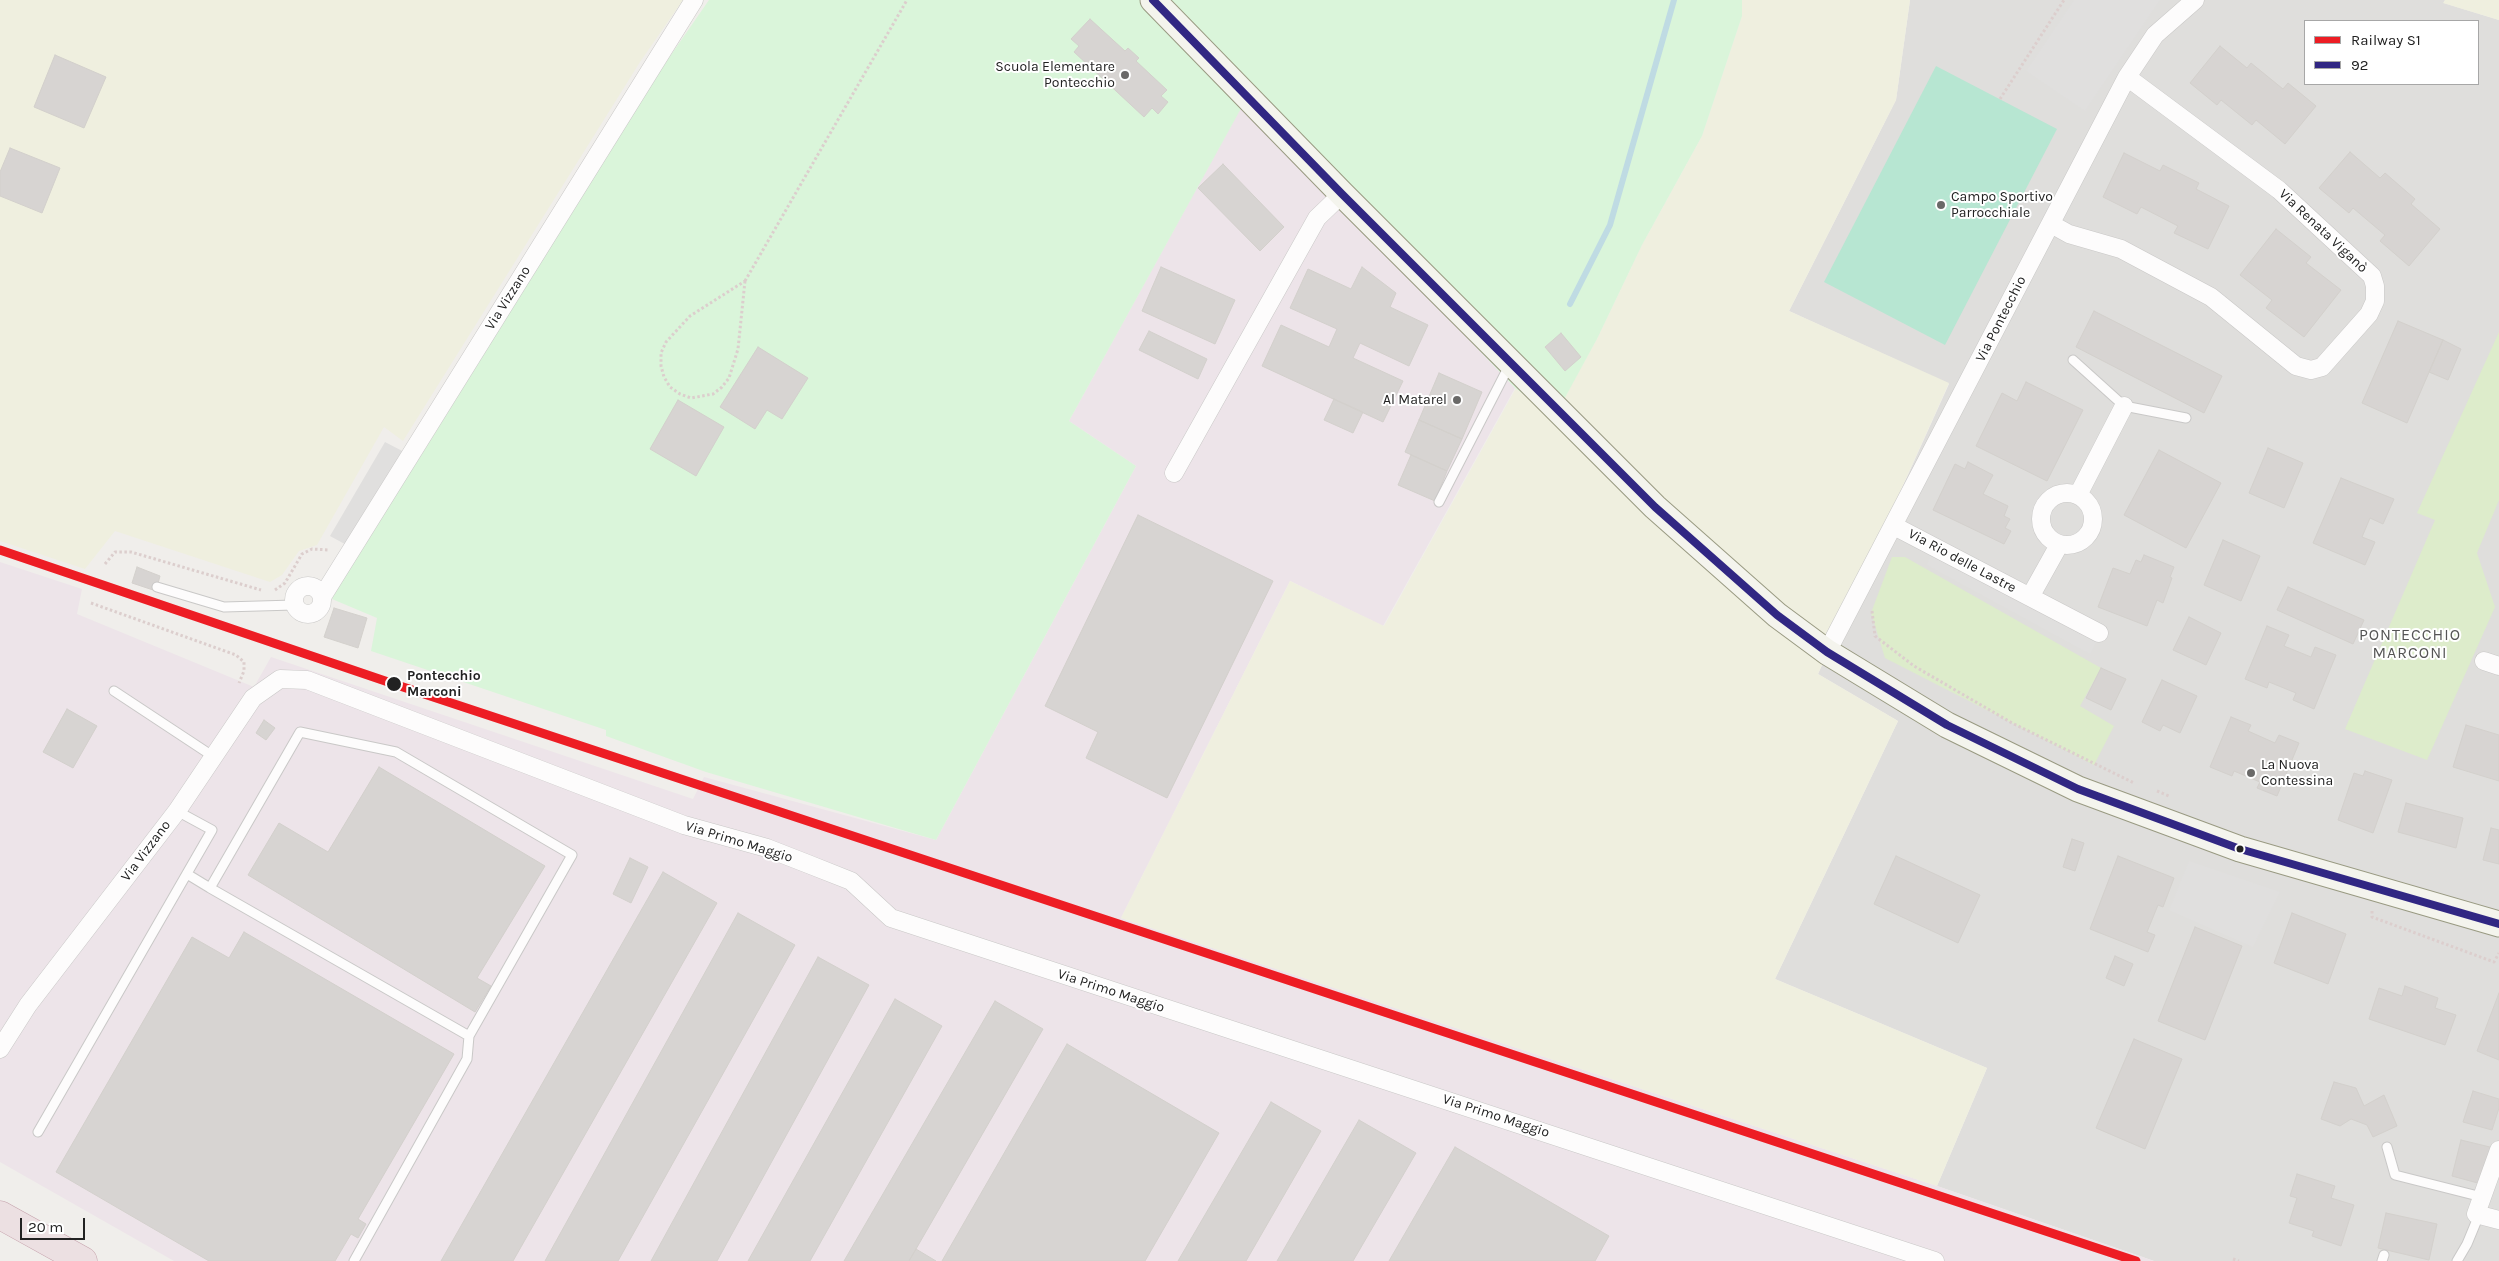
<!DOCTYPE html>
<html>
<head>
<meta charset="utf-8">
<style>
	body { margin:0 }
	#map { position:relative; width:2499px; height:1261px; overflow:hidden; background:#f0eeeb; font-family:Karla,sans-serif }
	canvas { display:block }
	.legend { position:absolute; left:2304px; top:20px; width:175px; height:65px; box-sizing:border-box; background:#fff; border:1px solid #a7a7a7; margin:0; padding:6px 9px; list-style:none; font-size:15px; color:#222 }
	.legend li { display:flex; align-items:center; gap:10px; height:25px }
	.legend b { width:25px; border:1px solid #a7a7a7 }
	.scale { position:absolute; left:20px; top:1218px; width:65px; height:22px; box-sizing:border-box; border:2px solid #222; border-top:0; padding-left:6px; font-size:15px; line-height:18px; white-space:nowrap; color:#222; -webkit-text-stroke:4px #fff; paint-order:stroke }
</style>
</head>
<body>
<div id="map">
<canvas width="2499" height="1261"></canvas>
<ul class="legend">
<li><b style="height:6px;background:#ed1d24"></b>Railway S1</li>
<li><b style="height:6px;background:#312783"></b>92</li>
</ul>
<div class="scale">20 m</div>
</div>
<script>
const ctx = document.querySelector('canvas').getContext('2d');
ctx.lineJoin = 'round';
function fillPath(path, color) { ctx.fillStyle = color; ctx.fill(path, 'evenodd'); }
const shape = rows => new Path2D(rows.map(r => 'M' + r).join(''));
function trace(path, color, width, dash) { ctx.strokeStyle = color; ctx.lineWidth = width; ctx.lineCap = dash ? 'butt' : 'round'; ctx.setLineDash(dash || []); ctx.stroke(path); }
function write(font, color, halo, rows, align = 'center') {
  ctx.font = font + ' Karla,sans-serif'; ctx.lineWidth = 4; ctx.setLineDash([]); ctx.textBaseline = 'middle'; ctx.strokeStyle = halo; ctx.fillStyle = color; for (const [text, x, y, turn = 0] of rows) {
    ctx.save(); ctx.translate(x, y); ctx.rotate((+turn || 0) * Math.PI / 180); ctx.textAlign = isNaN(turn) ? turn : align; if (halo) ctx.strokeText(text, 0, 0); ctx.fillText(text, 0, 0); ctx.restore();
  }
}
fillPath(shape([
	[1910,0,2445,0,2444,3,2499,20,2499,1261,2154,1261,1937,1186,1987,1068,1775,979,1898,721,1818,674,1949,384,1789,311,1896,100],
	[2305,21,2478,21,2478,84,2305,84]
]), '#dfdedc');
fillPath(shape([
	[1244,102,1515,388,1383,626,1290,581,1121,918,1937,1186,2154,1261,174,1261,0,1162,0,562,82,589,77,614,254,687,271,657,693,799,704,777,936,840,1136,466,1069,421]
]), '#ede4e9');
fillPath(shape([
	[0,0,683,0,640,62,403,441,384,427,317,545,299,551,282,575,270,582,115,531,85,569,0,541],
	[1742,0,1910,0,1896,100,1789,311,1949,383,1818,674,1898,721,1775,979,1987,1068,1937,1186,1121,918,1290,581,1384,626,1516,388,1555,415,1597,339,1642,245,1702,136,1742,16],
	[2445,0,2499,0,2499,20,2443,3]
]), '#efefdf');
fillPath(shape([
	[2499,332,2499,500,2477,553,2495,607,2427,760,2345,729,2435,520,2417,513],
	[1892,557,1905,557,2101,668,2080,706,2114,726,2094,765,1885,658,1871,613]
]), '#ddeccb');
fillPath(shape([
	[709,0,1742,0,1742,16,1702,136,1642,245,1597,339,1555,416,1515,388,1244,103,1069,421,1136,466,936,840,706,772,606,736,606,730,371,651,377,618,332,599,345,571,420,457,657,75]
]), '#daf5da');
fillPath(shape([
	[1936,66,2057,129,1945,345,1824,282]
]), '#b7e6d2');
fillPath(shape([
	[2074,0,2160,0,2085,111,2026,71],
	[385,442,410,455,352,548,330,536],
	[1932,549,2099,636,2090,654,1927,565],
	[2189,861,2280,892,2253,947,2169,910]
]), '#e0dfde');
trace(shape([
	[1570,304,1610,225,1674,0]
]), '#bfdbe3', 6);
const building = shape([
	[1090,19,1125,51,1128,48,1139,58,1136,61,1167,90,1161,96,1168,102,1158,114,1152,108,1144,117,1074,52,1079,46,1071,39,1090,19],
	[2220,46,2247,68,2251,63,2283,89,2288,83,2316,106,2285,144,2256,120,2252,125,2221,100,2217,105,2190,83,2220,46],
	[55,55,106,77,84,128,34,107,55,55],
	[10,148,60,168,42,213,0,196,0,172,10,148],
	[2350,152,2380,178,2385,173,2415,199,2411,204,2440,229,2409,266,2380,241,2385,235,2353,208,2349,213,2319,188,2350,152],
	[2124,153,2160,171,2163,165,2199,183,2196,189,2229,206,2208,249,2174,233,2178,226,2141,207,2137,214,2103,197,2124,153],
	[1223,164,1284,227,1260,251,1198,188,1223,164],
	[2276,229,2311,257,2306,263,2341,290,2304,337,2266,308,2272,300,2240,275,2276,229],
	[1161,267,1235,300,1215,344,1142,311,1161,267],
	[1362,267,1396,293,1390,307,1428,325,1409,366,1360,343,1353,358,1403,381,1383,422,1262,366,1281,325,1329,347,1337,329,1290,308,1308,269,1351,289,1362,267],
	[2094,311,2222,376,2204,413,2076,347,2094,311],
	[2398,321,2443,340,2407,423,2362,403,2398,321],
	[1149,331,1207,359,1198,379,1139,350,1149,331],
	[1561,333,1581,357,1565,371,1545,347,1561,333],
	[2443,340,2461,349,2448,380,2429,372,2443,340],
	[758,347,808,378,782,419,767,410,755,429,720,407,758,347],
	[1439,373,1482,392,1462,439,1419,420,1439,373],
	[2026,382,2083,410,2047,481,1976,446,2002,393,2017,401,2026,382],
	[1334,399,1363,412,1353,433,1324,420,1334,399],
	[678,400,724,427,696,476,650,449,678,400],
	[1419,420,1462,439,1447,471,1405,452,1419,420],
	[2268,448,2303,463,2284,508,2249,493,2268,448],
	[2159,450,2221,483,2186,548,2124,515,2159,450],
	[1411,455,1447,471,1435,501,1398,485,1411,455],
	[1968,462,1993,475,1983,494,2008,506,2004,516,2010,519,2005,528,2011,531,2004,544,1933,510,1955,464,1965,469,1968,462],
	[2341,478,2394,499,2383,524,2370,518,2362,537,2375,542,2365,565,2313,543,2341,478],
	[1138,515,1273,581,1167,798,1086,758,1098,732,1045,706,1138,515],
	[2223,540,2260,556,2241,601,2204,585,2223,540],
	[2144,555,2174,567,2170,577,2172,578,2163,603,2157,600,2147,626,2098,607,2113,568,2130,574,2136,560,2141,562,2144,555],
	[137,567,160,576,156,591,132,583,137,567],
	[2288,587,2364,620,2353,644,2277,610,2288,587],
	[334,608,367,618,358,648,324,637,334,608],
	[2189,617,2221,633,2206,665,2173,650,2189,617],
	[2267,626,2289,635,2284,646,2311,657,2315,647,2336,655,2314,709,2293,700,2296,693,2269,682,2267,688,2245,679,2267,626],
	[2101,668,2126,679,2111,710,2086,698,2101,668],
	[2162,680,2197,696,2180,733,2163,725,2160,731,2142,722,2162,680],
	[67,709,97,726,73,768,43,752,67,709],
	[2231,717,2251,725,2248,731,2275,743,2279,735,2299,743,2277,796,2257,788,2260,782,2234,771,2232,776,2210,767,2231,717],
	[264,720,275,728,266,740,256,733,264,720],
	[2466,725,2499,735,2499,781,2453,767,2466,725],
	[379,767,545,866,477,978,491,986,475,1012,248,875,279,823,328,852,379,767],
	[2365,771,2392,780,2373,833,2338,820,2354,773,2363,776,2365,771],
	[2406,803,2463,818,2456,848,2398,832,2406,803],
	[2491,828,2499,830,2499,864,2483,860,2491,828],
	[2072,839,2084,843,2075,871,2063,867,2072,839],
	[1896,856,1980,895,1958,943,1874,904,1896,856],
	[2118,856,2174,878,2163,907,2158,905,2147,932,2155,935,2148,952,2090,929,2118,856],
	[630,858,648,867,631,903,613,894,630,858],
	[663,872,717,903,513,1261,441,1261,663,872],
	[738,913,795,945,618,1261,545,1261,738,913],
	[2292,913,2346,934,2328,984,2274,963,2292,913],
	[2195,927,2242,946,2205,1040,2158,1021,2195,927],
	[244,932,454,1054,358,1219,366,1224,358,1238,351,1234,335,1261,209,1261,56,1172,192,937,229,958,244,932],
	[2115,956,2133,964,2124,986,2106,978,2115,956],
	[818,957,869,985,717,1261,651,1261,818,957],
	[2405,986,2438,998,2435,1008,2456,1015,2445,1045,2369,1019,2379,988,2402,996,2405,986],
	[2499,993,2499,1060,2477,1051,2499,993],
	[895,999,942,1026,810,1261,748,1261,895,999],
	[995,1001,1043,1029,916,1249,909,1261,844,1261,995,1001],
	[2134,1039,2182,1059,2145,1149,2096,1128,2134,1039],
	[1067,1044,1219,1133,1145,1261,942,1261,1067,1044],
	[2334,1082,2356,1088,2364,1106,2384,1095,2397,1126,2373,1137,2367,1125,2351,1119,2340,1126,2321,1119,2334,1082],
	[2473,1091,2499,1099,2499,1108,2492,1130,2463,1122,2473,1091],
	[1271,1102,1321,1131,1246,1261,1178,1261,1271,1102],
	[1359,1120,1416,1153,1353,1261,1277,1261,1359,1120],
	[2461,1140,2494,1148,2485,1185,2452,1176,2461,1140],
	[1455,1147,1609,1236,1595,1261,1389,1261,1455,1147],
	[2297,1174,2335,1186,2331,1198,2354,1205,2341,1246,2312,1236,2314,1231,2289,1223,2297,1198,2290,1196,2297,1174],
	[2386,1213,2437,1224,2429,1260,2378,1248,2386,1213],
	[916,1249,936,1261,909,1261,916,1249]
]);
fillPath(building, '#d7d4d2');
trace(building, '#d3d0cc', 1);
const lane = shape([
	[2073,360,2124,406,2186,418],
	[1439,502,1510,364],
	[157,587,224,607,294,605],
	[114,691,214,757],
	[187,874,210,888,469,1036,572,855,396,752,300,732,210,888],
	[38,1132,212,830,177,811],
	[2387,1147,2395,1175,2482,1197],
	[354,1261,467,1059,469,1036],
	[2382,1261,2384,1255],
	[2457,1261,2467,1244,2479,1215]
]);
const street = shape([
	[2051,224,2069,234,2121,249,2211,297,2296,366,2311,370,2322,367,2369,314,2375,301,2375,286,2372,276,2279,190,2127,77],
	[1174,473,1317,218,1342,194],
	'2041 519a26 26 0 1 1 52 0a26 26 0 1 1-52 0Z',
	[2078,495,2124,406],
	[1894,526,2030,597],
	[2059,545,2030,597,2099,633],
	'294 600a14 14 0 1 1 28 0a14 14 0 1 1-28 0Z',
	[322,597,694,0],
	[1827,652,2127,77,2155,35,2195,0],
	[2484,661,2499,666],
	[0,1049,28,1005,177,811,253,698,280,679,307,680,684,825,767,848,808,864,851,881,891,918,1935,1261],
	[2499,1150,2476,1214,2499,1220]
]);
const secondary = shape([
	[1153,0,1342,194,1655,507,1777,615,1827,652,1947,725,2078,789,2240,849,2499,924]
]);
const highway = shape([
	[0,1215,83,1261]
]);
trace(lane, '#c9c8c7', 11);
trace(street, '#c9c8c7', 19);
trace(secondary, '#999a82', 27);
trace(highway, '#c5a2ac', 29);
trace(shape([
	[2000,99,2064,0],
	[745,281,907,0],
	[745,281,738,349,729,378,722,387,713,394,691,398,680,394,670,387,664,377,661,366,661,353,666,342,690,316,745,281],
	[105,564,115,552,131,552,261,590],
	[275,590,285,583,302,554,312,549,329,550],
	[91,603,236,655,244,662,244,671,239,683],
	[1872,611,1875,636,1914,666,2012,723,2134,783],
	[2157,791,2169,796],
	[2372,911,2372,917,2494,962,2499,953],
	[2233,1259,2239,1261]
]), '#dccecd', 3, [2.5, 2.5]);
trace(lane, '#fdfcfc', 9);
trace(street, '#fdfcfc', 18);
trace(secondary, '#f4f4ed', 25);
trace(highway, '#ece0e2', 28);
trace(shape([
	[1153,0,1342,194,1655,507,1777,615,1827,652,1947,725,2078,789,2240,849,2499,924]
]), '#312783', 8);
trace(shape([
	[0,550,394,684,2136,1261]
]), '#ed1d24', 9);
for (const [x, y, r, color] of [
	[1125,75,5,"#6a6968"],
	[1941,205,5,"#6a6968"],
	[1457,400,5,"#6a6968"],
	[394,684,8,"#222"],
	[2251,773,5,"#6a6968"],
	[2240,849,4.5,"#222"]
]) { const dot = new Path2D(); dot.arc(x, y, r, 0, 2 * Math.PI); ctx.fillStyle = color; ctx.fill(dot); trace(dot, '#fff', 2); }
write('14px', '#222', '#fff', [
	["Scuola Elementare",1115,67],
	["Pontecchio",1115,83],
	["Campo Sportivo",1951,197,"left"],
	["Parrocchiale",1951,213,"left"],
	["Al Matarel",1447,400],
	["La Nuova",2261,765,"left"],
	["Contessina",2261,781,"left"]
], 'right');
write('14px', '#222', '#fff', [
	["Via Renata Viganò",2323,231,43],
	["Via Vizzano",508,298,-58],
	["Via Pontecchio",2001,319,-63],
	["Via Rio delle Lastre",1962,561,28],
	["Via Primo Maggio",739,842,17],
	["Via Vizzano",146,851,-53],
	["Via Primo Maggio",1111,991,18],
	["Via Primo Maggio",1496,1116,18]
]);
write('bold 14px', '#222', '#fff', [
	["Pontecchio",407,676],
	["Marconi",407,692]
], 'left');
ctx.letterSpacing = '1px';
write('16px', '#555', '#fff', [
	["PONTECCHIO",2410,635],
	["MARCONI",2410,653]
]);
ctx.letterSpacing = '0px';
</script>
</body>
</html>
